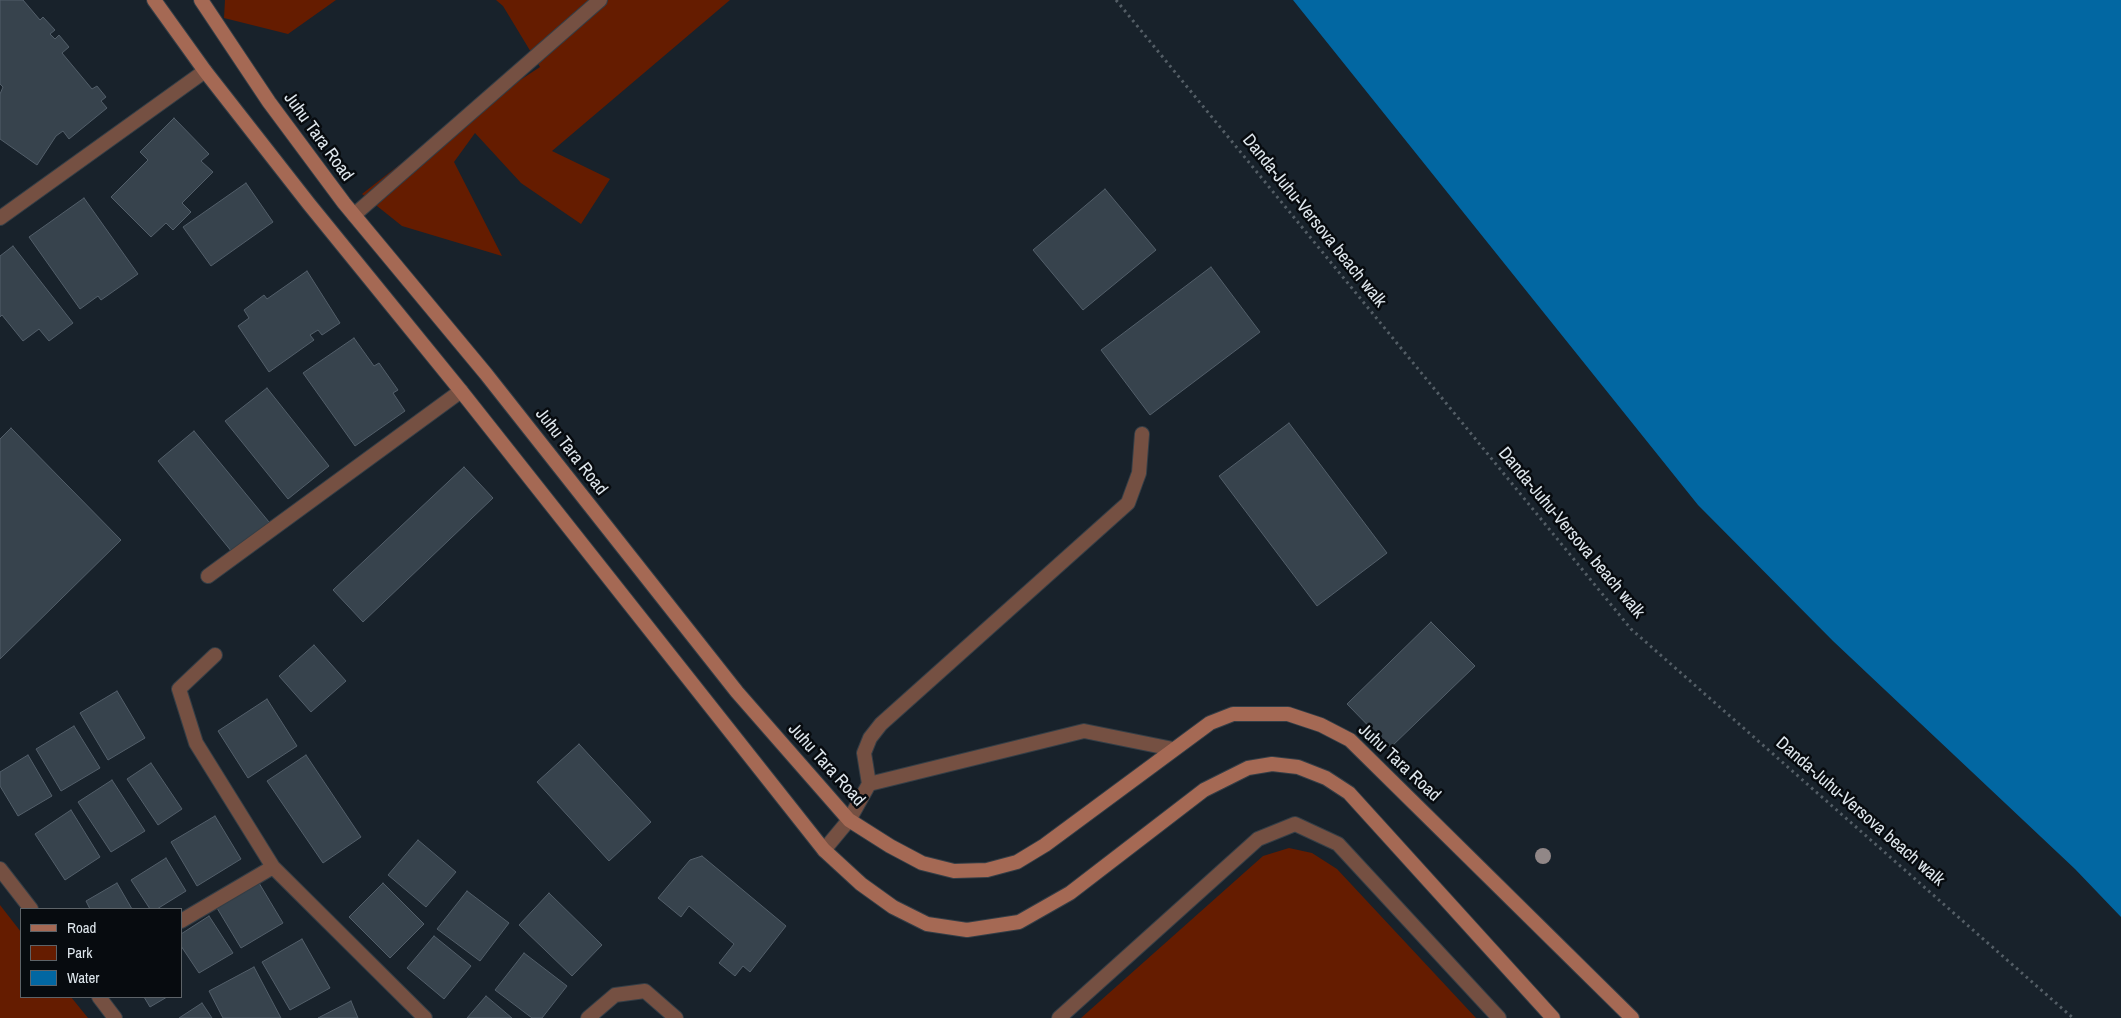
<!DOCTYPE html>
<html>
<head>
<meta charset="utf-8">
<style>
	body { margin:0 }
	#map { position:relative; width:2121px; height:1018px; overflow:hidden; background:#18222b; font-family:"Archivo Narrow",sans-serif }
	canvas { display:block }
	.legend { position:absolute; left:20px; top:908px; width:162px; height:90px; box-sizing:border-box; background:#070b0f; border:1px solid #5d6368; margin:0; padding:6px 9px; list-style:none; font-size:15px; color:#dfe7ed }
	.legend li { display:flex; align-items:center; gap:10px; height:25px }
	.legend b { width:25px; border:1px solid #5d6368 }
</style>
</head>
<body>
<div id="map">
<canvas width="2121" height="1018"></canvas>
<ul class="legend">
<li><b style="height:6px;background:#a56954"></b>Road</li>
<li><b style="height:14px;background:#651c00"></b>Park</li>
<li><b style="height:14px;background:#0267a2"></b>Water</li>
</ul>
</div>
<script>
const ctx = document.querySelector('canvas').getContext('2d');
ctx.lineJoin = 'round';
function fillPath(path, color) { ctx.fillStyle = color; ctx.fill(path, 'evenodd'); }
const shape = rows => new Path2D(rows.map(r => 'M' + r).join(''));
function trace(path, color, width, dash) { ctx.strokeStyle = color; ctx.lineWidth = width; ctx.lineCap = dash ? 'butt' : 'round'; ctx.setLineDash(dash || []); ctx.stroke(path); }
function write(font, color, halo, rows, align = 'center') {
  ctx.font = font + ' "Archivo Narrow",sans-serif'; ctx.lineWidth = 5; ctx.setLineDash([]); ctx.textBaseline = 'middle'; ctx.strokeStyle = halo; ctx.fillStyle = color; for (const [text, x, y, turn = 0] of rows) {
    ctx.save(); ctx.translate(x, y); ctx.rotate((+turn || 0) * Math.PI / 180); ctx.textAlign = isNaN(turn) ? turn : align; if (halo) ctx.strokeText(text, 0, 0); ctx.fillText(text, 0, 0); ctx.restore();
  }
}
fillPath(shape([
	[225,0,336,0,288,34,224,18],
	[496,0,730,0,552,151,610,179,581,224,521,183,475,133,454,162,502,256,402,226,362,194,444,130,540,67,503,6],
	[1289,848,1312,853,1337,869,1476,1018,1081,1018,1263,856],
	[0,905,21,932,21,997,71,997,88,1018,0,1018]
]), '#651c00');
fillPath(shape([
	[1293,0,2121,0,2121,917,2075,869,1833,641,1698,505]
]), '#0267a2');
const building = shape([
	[0,0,23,0,40,20,43,17,55,30,50,34,55,39,59,35,69,47,62,53,92,89,97,86,106,97,101,101,107,108,69,139,63,131,56,136,37,165,0,139,0,94,3,87,0,84,0,0],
	[174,118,209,154,201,161,213,172,182,203,191,212,173,230,166,223,151,237,111,197,148,160,140,152,174,118],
	[246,183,273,222,211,266,183,227,246,183],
	[1105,189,1156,250,1083,310,1033,250,1105,189],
	[84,198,138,274,101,300,98,296,80,309,29,237,84,198],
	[13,246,73,323,49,341,39,329,23,341,2,315,0,317,0,256,13,246],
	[1211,267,1260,332,1150,415,1101,350,1211,267],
	[307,271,340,323,322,335,318,330,310,335,314,340,269,372,238,326,249,318,244,310,264,295,267,299,307,271],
	[354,338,374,366,379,363,398,390,393,393,405,411,355,446,303,373,354,338],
	[267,388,329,466,288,499,225,421,267,388],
	[1289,423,1387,553,1317,606,1219,476,1289,423],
	[11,428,121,540,0,659,0,439,11,428],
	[194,431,269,522,232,552,158,461,194,431],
	[464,467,493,498,363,622,333,590,464,467],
	[1431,622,1475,666,1390,748,1347,704,1431,622],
	[314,645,346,681,311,712,279,676,314,645],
	[117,691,145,738,108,760,80,713,117,691],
	[267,699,297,746,248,778,218,731,267,699],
	[74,726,100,768,61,791,36,749,74,726],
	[579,744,651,822,609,861,537,782,579,744],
	[28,755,52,796,18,816,0,786,0,772,28,755],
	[306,755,361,837,323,863,267,781,306,755],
	[151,763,182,809,158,825,127,779,151,763],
	[112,780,145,831,111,852,78,802,112,780],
	[71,810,100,857,65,880,35,834,71,810],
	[215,816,241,859,197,886,171,842,215,816],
	[418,840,456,872,426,907,388,875,418,840],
	[702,856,786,926,750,972,743,966,735,976,719,963,734,944,689,906,681,917,658,898,690,860,702,856],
	[166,858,186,891,157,909,150,909,131,880,166,858],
	[256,878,283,923,241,948,214,903,256,878],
	[117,883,132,909,90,909,86,901,117,883],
	[383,883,424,924,390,958,349,917,383,883],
	[467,891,509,923,480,961,437,929,467,891],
	[549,893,602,945,572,976,519,925,549,893],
	[209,916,233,953,199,973,181,946,181,934,209,916],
	[434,936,471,966,444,999,407,968,434,936],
	[302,939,330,988,290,1010,262,962,302,939],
	[524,953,567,986,542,1018,532,1018,495,990,524,953],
	[254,967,281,1018,223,1018,209,991,254,967],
	[486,996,512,1018,467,1018,486,996],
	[144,997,167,997,150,1007,144,997],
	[351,1001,358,1018,318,1018,351,1001],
	[202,1003,212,1018,179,1018,202,1003]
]);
fillPath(building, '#37434d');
trace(building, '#535f6a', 1);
const service = shape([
	[354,215,600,0],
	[0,218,205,71],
	[215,655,179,689,196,743,273,867],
	[869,784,864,753,870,738,881,724,1128,503,1139,473,1142,434],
	[824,850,849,820,869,784,1084,731,1173,749],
	[0,869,31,909],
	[181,921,273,867,425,1018],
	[99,997,115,1018],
	[588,1018,615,995,645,991,676,1018],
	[1059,1018,1258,839,1295,824,1338,844,1499,1018]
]);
const minor = shape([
	[208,576,461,391]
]);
const secondary = shape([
	[154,0,205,71,309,204,461,391,824,850,861,884,893,907,927,924,967,930,1019,922,1070,893,1204,790,1248,768,1272,764,1298,767,1326,778,1349,793,1553,1018],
	[201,0,269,102,344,203,486,374,737,692,849,820,890,846,922,863,954,871,987,870,1017,862,1045,845,1210,723,1233,714,1288,714,1321,725,1350,740,1632,1018]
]);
trace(service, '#343e46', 16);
trace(minor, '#343e46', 16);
trace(secondary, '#343e46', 16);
trace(shape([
	[1116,0,1631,629,2073,1018]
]), '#545e66', 3, [2.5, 4]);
trace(service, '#755042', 14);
trace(minor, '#755042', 14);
trace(secondary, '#a56954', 14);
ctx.fillStyle = '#918787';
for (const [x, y] of [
	[1543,856]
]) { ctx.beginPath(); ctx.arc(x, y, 8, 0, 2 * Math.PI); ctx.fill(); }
write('18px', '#dfe7ed', '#070b0f', [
	["Juhu Tara Road",318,137,54],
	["Danda-Juhu-Versova beach walk",1314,221,51],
	["Juhu Tara Road",571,452,52],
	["Danda-Juhu-Versova beach walk",1571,533,50],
	["Juhu Tara Road",1399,763,43],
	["Juhu Tara Road",826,765,48],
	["Danda-Juhu-Versova beach walk",1860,812,41]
]);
</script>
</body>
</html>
